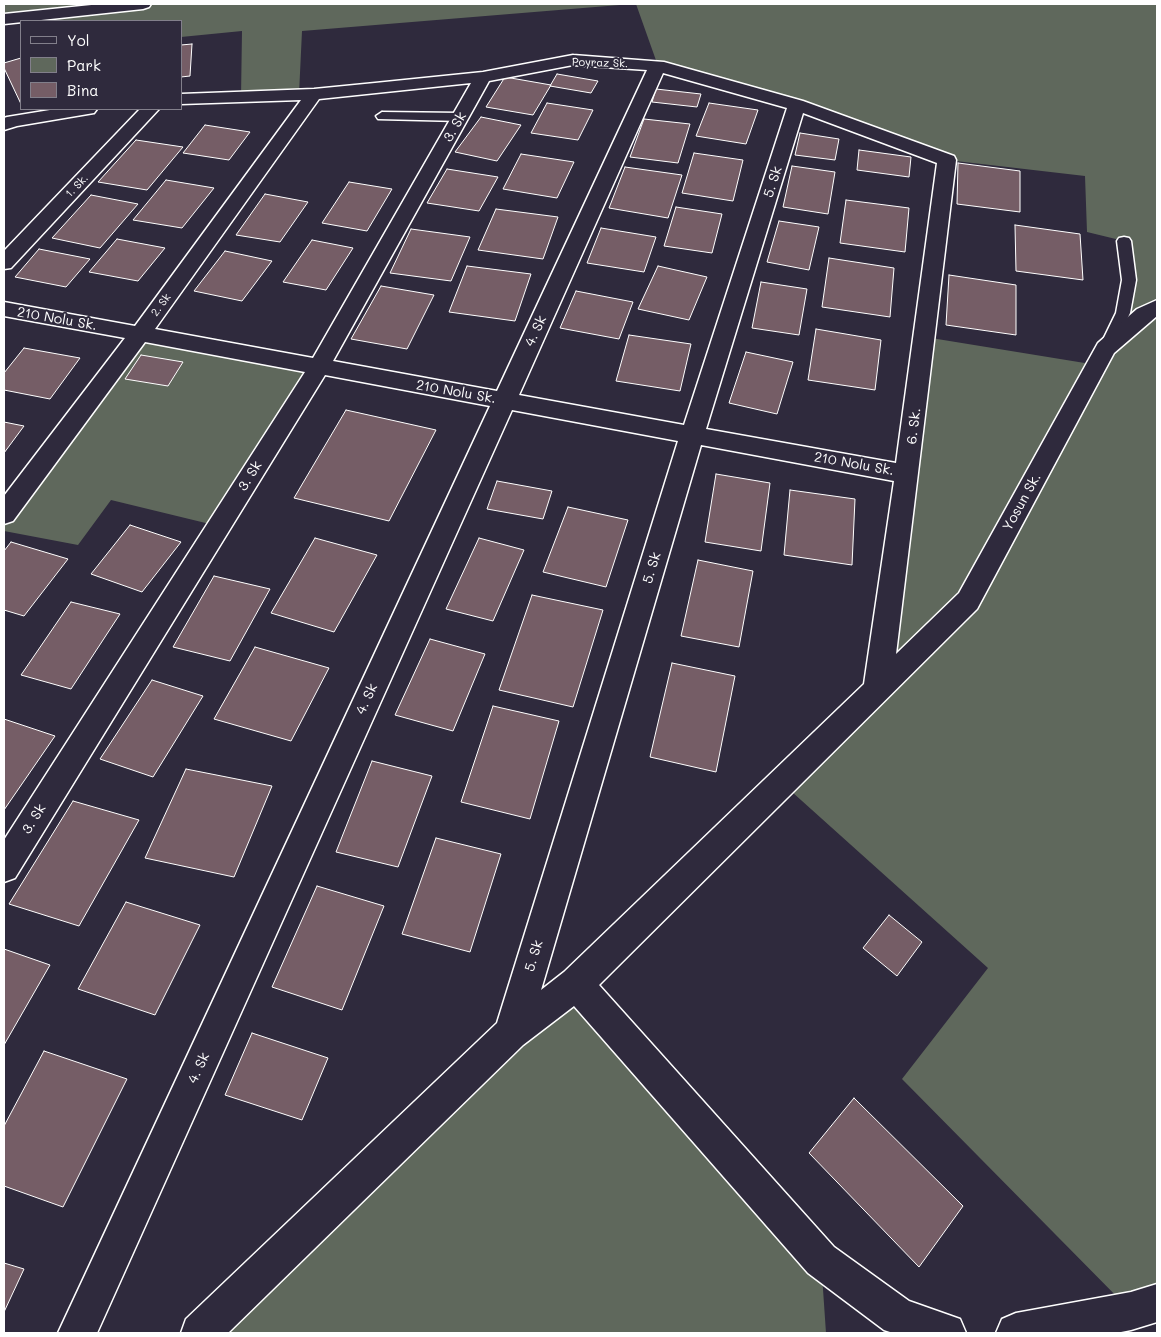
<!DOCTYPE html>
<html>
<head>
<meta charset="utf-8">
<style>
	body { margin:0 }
	#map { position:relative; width:1161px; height:1337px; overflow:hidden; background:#2f2a3d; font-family:Mali,sans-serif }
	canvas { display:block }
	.frame { position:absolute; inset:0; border:5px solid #fff; pointer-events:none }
	.legend { position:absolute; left:20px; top:20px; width:162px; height:90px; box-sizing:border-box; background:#2f2a3d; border:1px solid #827f8b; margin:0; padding:6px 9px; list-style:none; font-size:15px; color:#fff }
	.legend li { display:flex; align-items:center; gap:10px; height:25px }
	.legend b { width:25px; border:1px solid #827f8b }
</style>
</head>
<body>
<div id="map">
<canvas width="1161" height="1337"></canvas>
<div class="frame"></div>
<ul class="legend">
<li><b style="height:6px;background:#2f2a3d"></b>Yol</li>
<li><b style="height:14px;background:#5f685c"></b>Park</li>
<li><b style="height:14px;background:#755d66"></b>Bina</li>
</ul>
</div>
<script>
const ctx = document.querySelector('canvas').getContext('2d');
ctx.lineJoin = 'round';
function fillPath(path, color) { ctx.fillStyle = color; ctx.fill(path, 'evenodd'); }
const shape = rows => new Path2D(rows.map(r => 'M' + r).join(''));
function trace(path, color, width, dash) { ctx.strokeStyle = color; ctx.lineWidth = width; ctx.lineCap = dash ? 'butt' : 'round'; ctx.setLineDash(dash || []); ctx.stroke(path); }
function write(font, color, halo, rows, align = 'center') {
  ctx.font = font + ' Mali,sans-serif'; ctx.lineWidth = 4; ctx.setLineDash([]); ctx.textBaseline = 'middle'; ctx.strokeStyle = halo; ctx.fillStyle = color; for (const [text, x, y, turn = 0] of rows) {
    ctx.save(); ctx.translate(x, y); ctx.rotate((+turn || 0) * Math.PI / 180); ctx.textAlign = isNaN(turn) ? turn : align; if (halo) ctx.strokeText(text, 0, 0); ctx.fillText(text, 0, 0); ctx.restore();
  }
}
fillPath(shape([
	[4,4,632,4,302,31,299,94,241,97,242,31,181,37,181,21,32,21,33,15,4,19],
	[636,4,1157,4,1157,1303,1131,1311,902,1079,988,968,782,783,877,691,925,337,1097,365,1123,313,1124,241,1087,232,1085,176,947,160,797,105,658,66],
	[140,334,319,367,218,526,111,500,78,545,4,531,4,514],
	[576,984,821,1260,826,1333,200,1333,357,1183]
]), '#5f685c');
const building = shape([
	[192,44,190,76,181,77,181,45,192,44],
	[21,58,21,104,4,68,4,63,21,58],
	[557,74,598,81,591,93,550,86,557,74],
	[505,77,551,85,533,115,486,107,505,77],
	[656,89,701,94,697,107,652,102,656,89],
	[547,103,593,110,578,140,531,133,547,103],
	[709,103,758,110,746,144,696,136,709,103],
	[481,117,521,125,497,161,455,152,481,117],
	[644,119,690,124,678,163,630,157,644,119],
	[205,125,250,132,229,160,183,153,205,125],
	[800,133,839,139,835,160,795,155,800,133],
	[136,140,183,147,147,190,98,182,136,140],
	[859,150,911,157,909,177,857,170,859,150],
	[694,153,743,160,733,201,682,193,694,153],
	[521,154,574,162,557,198,503,189,521,154],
	[958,163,1020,171,1020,212,957,204,958,163],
	[792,166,835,172,828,214,783,207,792,166],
	[625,167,682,175,668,218,609,208,625,167],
	[447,169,498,177,479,211,427,203,447,169],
	[166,180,214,188,182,228,133,220,166,180],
	[349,182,392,189,367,231,322,223,349,182],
	[265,194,308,202,280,242,236,235,265,194],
	[91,195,138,204,100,248,52,238,91,195],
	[846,200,909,208,905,252,840,243,846,200],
	[676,207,722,214,712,253,664,246,676,207],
	[496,209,558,217,543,259,478,250,496,209],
	[779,221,819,227,809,270,767,262,779,221],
	[1015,225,1080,234,1083,280,1016,271,1015,225],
	[601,228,656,237,644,272,587,263,601,228],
	[411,229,470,237,451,281,390,273,411,229],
	[117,239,165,248,138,281,89,272,117,239],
	[312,240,353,248,326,290,283,282,312,240],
	[39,249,90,259,66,287,15,277,39,249],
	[225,251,272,261,242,301,194,291,225,251],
	[829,258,894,268,890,317,822,307,829,258],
	[467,266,531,274,515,321,449,312,467,266],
	[658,266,707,277,689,320,638,309,658,266],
	[949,275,1016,285,1016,335,946,325,949,275],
	[761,282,807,289,799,335,752,328,761,282],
	[381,286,434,295,407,349,351,339,381,286],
	[576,291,633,302,619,339,560,328,576,291],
	[816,329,881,340,875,390,808,380,816,329],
	[629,335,691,344,680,391,616,381,629,335],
	[24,348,80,358,50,399,4,390,4,373,24,348],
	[746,352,793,362,777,414,729,403,746,352],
	[141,355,183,362,168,386,125,379,141,355],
	[346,410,436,430,389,521,294,498,346,410],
	[4,422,24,426,4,453,4,422],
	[716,474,770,483,761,551,705,542,716,474],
	[497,481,552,491,543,519,487,509,497,481],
	[790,490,855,499,852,565,784,555,790,490],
	[568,507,628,520,606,587,543,572,568,507],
	[130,525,181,542,142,592,91,574,130,525],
	[315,538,377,555,334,632,271,613,315,538],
	[479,538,524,550,493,621,446,609,479,538],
	[11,542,68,559,24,616,4,610,4,551,11,542],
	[698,560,753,571,739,647,681,636,698,560],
	[214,576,270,589,230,661,173,647,214,576],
	[532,595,603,610,573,707,499,690,532,595],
	[71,602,120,614,71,689,21,675,71,602],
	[430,639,485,654,453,731,395,715,430,639],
	[255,647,329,668,291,741,214,719,255,647],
	[672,663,735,676,716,772,650,757,672,663],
	[152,680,203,696,153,777,100,759,152,680],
	[493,706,559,721,530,819,461,802,493,706],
	[4,719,55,736,4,810,4,719],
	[372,761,432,776,398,867,336,852,372,761],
	[186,769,272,786,234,877,145,858,186,769],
	[73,801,139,820,79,926,9,904,73,801],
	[436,838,501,854,470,952,402,934,436,838],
	[317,886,384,906,342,1010,272,987,317,886],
	[126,902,200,925,155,1015,78,989,126,902],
	[889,915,922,942,897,976,863,948,889,915],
	[4,949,50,965,4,1045,4,949],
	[252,1033,328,1058,302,1120,225,1095,252,1033],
	[44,1051,127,1079,63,1207,4,1186,4,1126,44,1051],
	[854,1098,963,1206,919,1267,809,1153,854,1098],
	[4,1263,24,1269,4,1312,4,1263]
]);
fillPath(building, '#755d66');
trace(building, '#fff', 1);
const lane = shape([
	[382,112,461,113,467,117,461,121,378,119,376,116,382,112],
	[1124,237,1129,238,1131,241,1136,280,1130,313,1113,348,1111,352,1106,353,1101,352,1099,348,1116,313,1122,280,1117,241,1119,238,1124,237]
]);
const street = shape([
	[573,55,664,62,803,101,954,156,956,160,896,654,959,593,1098,343,1137,309,1157,300,1157,316,1114,353,977,609,599,985,834,1247,909,1301,960,1319,966,1333,893,1333,884,1330,808,1273,574,1006,523,1045,228,1333,181,1333,186,1319,497,1023,678,441,512,410,97,1333,58,1333,490,406,325,375,15,878,4,882,4,840,305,372,145,342,13,521,4,524,4,496,125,338,4,316,4,302,135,326,301,100,181,104,181,94,314,89,375,83,483,72,573,55],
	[573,65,647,70,497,391,333,361,489,81,573,65],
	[663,73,787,108,684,425,519,395,663,73],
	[471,83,313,358,155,329,319,99,471,83],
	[803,113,937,163,896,463,706,429,803,113],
	[701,445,894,481,864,684,564,972,541,990,701,445],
	[56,109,97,109,94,113,88,114,17,126,4,130,4,118,7,117,56,109],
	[140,109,159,109,11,268,4,269,4,251,140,109],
	[1157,1284,1157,1322,1131,1330,1116,1333,996,1333,1002,1319,1016,1313,1131,1292,1157,1284]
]);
const secondary = shape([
	[101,4,151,4,149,7,143,9,4,24,4,14,101,4]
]);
trace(lane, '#fff', 3);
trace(street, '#fff', 3);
trace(secondary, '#fff', 3);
fillPath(lane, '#2f2a3d');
fillPath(street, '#2f2a3d');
fillPath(secondary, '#2f2a3d');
write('11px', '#fff', '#2f2a3d', [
	["Poyraz Sk.",600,63,2],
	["1. Sk.",77,186,-46],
	["2. Sk",161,305,-54]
]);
write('14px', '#fff', '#2f2a3d', [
	["3. Sk",455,127,-60],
	["5. Sk",773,182,-72],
	["210 Nolu Sk.",57,319,10],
	["4. Sk",536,331,-65],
	["210 Nolu Sk.",456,392,10],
	["6. Sk.",914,426,-83],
	["210 Nolu Sk.",854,464,10],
	["3. Sk",250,476,-58],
	["Yosun Sk.",1022,502,-61],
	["5. Sk",652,568,-73],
	["4. Sk",367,699,-65],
	["3. Sk",34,819,-58],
	["5. Sk",534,956,-73],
	["4. Sk",199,1068,-65]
]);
</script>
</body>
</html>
